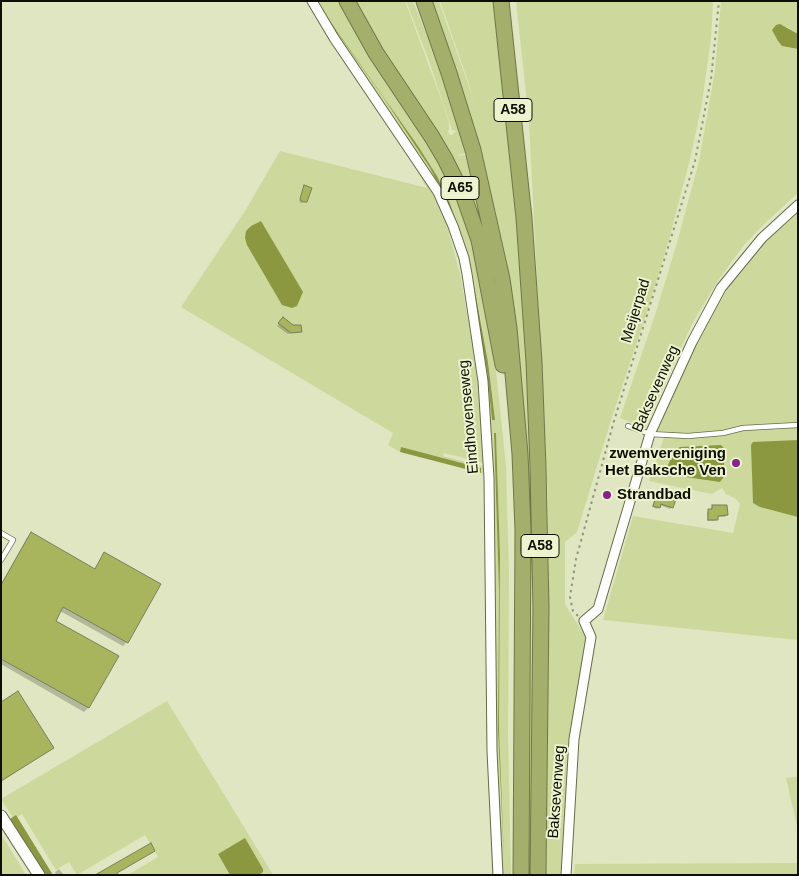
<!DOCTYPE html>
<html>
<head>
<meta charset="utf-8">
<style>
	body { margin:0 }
	#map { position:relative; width:799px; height:876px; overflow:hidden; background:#dfe6c1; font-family:Arial,sans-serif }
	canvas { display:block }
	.frame { position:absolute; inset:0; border:2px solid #0d0f04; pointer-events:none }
</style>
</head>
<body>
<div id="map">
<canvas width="799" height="876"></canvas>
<div class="frame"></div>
</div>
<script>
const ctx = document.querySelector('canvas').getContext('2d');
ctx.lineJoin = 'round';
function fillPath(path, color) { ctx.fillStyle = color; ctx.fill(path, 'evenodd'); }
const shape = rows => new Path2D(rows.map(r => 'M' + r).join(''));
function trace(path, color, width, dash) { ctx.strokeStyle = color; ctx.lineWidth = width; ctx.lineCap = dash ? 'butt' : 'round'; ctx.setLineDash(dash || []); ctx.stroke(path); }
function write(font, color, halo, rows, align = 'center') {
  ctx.font = font + ' Arial,sans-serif'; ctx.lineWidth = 4; ctx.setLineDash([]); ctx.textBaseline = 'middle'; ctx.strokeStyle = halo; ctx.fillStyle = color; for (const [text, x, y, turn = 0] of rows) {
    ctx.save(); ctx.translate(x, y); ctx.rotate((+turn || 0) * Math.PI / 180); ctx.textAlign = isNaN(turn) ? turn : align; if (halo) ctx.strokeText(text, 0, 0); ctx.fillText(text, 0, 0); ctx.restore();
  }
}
fillPath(shape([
	[307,1,429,186,448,229,460,274,479,380,487,464,444,453,443,456,487,467,495,875,492,875,486,728,488,628,486,497,484,474,481,473,480,468,401,447,400,452,388,445,393,433,181,307,245,211,280,151,427,188,407,154,326,35],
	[313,1,318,1,329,21,383,97,430,168,446,199,452,213,472,284,487,371,492,420,495,420,488,362,481,319,466,251,456,218,437,176,418,146,327,17,319,1,339,1,362,43,429,146,456,196,473,245,495,361,506,466,509,573,508,737,511,875,500,875,494,726,495,572,491,463,464,271,444,207],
	[494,433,496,434,497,464,500,555,499,729,503,859,498,731,499,591],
	[350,1,405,1,443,104,449,123,449,130,448,131,449,134,452,135,456,131,452,130,429,61,406,1,413,1,436,59,459,132,465,153,459,155,456,148,459,156,465,155,482,223,484,246],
	[429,1,439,1,444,16,472,95,493,169,469,84,440,1,486,1,507,189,486,1,496,1,510,133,526,326,535,573,531,875,528,875,529,540,517,345],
	[516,1,713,1,711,39,701,109,690,159,670,236,649,306,612,417,577,532,565,542,565,604,588,641,570,738,562,875,546,875,549,619,548,499,529,121],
	[721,1,798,1,798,34,787,27,773,30,782,46,798,49,798,193,763,225,744,245,719,279,692,324,645,428,620,418,657,309,678,239,699,161,715,71],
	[798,208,798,640,603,620,633,516,733,533,740,504,736,499,726,494,722,488,712,494,649,481,666,432,657,431,701,330,729,284,753,253],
	[167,701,272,873,269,875,259,875,263,872,218,854,230,875,128,875,158,857,145,835,77,875,69,862,56,870,22,814,14,819,1,799],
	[798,777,798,830,786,778],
	[1,834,26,875,1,875],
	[798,863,798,875,574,875,575,864]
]), '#cdd89c');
fillPath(shape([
	[318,1,327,17,418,146,437,176,449,201,463,240,473,280,488,362,495,420,492,420,487,371,472,284,452,213,446,199,430,168,383,97,329,21],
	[780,24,798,34,798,49,782,46,778,41,772,30,776,25],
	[261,221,303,292,297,306,292,308,282,305,247,245,245,238,246,231,251,226],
	[494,433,496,433,497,464,500,555,499,729,504,859,498,731,499,591],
	[798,440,798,517,760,507,753,503,751,445,753,442],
	[721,445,724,448,724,473,723,478,720,482,672,475,666,469,675,450,680,447],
	[401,447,481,468,481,473,400,452],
	[16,815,53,875,46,875,10,819],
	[245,838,263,869,263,872,259,875,230,875,218,854]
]), '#8c9840');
fillPath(shape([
	[305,186,306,201,301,203,299,201],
	[283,319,300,331,288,334,277,326],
	[657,493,672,507,670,509,659,505,657,509,652,507],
	[712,506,726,515,725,517,717,517,715,521,707,521,707,512,711,510],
	[31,534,94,569,104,554,127,642,123,646,60,611,54,621,117,657,88,708,84,712,1,664,1,584,27,538],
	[1,703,52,748,1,782],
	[59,869,63,874,56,875,55,872]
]), '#0003');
const building = shape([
	[304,185,312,188,307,202,303,202,300,199,304,185],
	[283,317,293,325,301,325,302,332,291,333,278,323,283,317],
	[658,490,677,496,673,508,661,504,660,508,653,506,658,490],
	[712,505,727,505,728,515,718,516,718,520,708,520,708,509,712,509,712,505],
	[31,532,95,569,104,552,161,584,128,643,63,607,56,621,119,656,89,708,1,659,1,585,31,532],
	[18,691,54,748,1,781,1,702,18,691],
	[151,843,155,851,117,873,118,875,95,875,151,843]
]);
fillPath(building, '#a8b55d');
trace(building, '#797f5e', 1);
const lane = shape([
	[628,426,650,434,688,436,723,433,743,428,798,425],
	[1,533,13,540,1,560]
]);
const street = shape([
	[312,1,334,38,438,192,453,226,464,258,467,274,483,381,489,478,492,751,498,875],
	[566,875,574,739,591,637,584,621,598,609,650,434,692,342,721,288,762,238,798,205]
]);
const secondary = shape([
	[1,816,39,875]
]);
const highway = shape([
	[347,1,376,53,432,137,445,159,464,197,479,240,503,365],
	[424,1,449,73,473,150,502,279,509,328,520,454,523,530,521,875],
	[501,1,524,218,534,362,538,467,541,607,538,875]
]);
trace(lane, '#666c4b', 6);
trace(street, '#666c4b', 11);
trace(secondary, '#666c4b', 13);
trace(highway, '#6f7747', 17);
trace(shape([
	[578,616,573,611,570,597,576,559,614,421,695,161,711,79,719,1]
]), '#91967b', 2, [2.5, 4]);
trace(lane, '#fff', 4.5);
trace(street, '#fff', 9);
trace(secondary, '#fff', 11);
trace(highway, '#a4af6b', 15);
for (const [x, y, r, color] of [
	[736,463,5,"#86228a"],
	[607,495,5,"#86228a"]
]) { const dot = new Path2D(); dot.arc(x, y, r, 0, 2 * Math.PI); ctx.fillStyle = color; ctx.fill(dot); trace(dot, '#ecf3ce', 2); }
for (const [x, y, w] of [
	[513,110,38],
	[460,188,38],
	[540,546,38]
]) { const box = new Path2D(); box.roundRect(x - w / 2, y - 11.5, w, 23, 4); ctx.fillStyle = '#ecf3ce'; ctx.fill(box); trace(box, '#0d0f04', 1); }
write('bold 14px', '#0d0f04', null, [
	["A58",513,110],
	["A65",460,188],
	["A58",540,546]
]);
write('15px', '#0d0f04', '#ecf3ce', [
	["Meijerpad",636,311,-73],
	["Baksevenweg",656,389,-66],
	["Eindhovenseweg",469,417,-95],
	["Baksevenweg",557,792,-86]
]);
write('bold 15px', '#0d0f04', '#ecf3ce', [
	["zwemvereniging",726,454],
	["Het Baksche Ven",726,471],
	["Strandbad",617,495,"left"]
], 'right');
</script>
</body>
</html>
